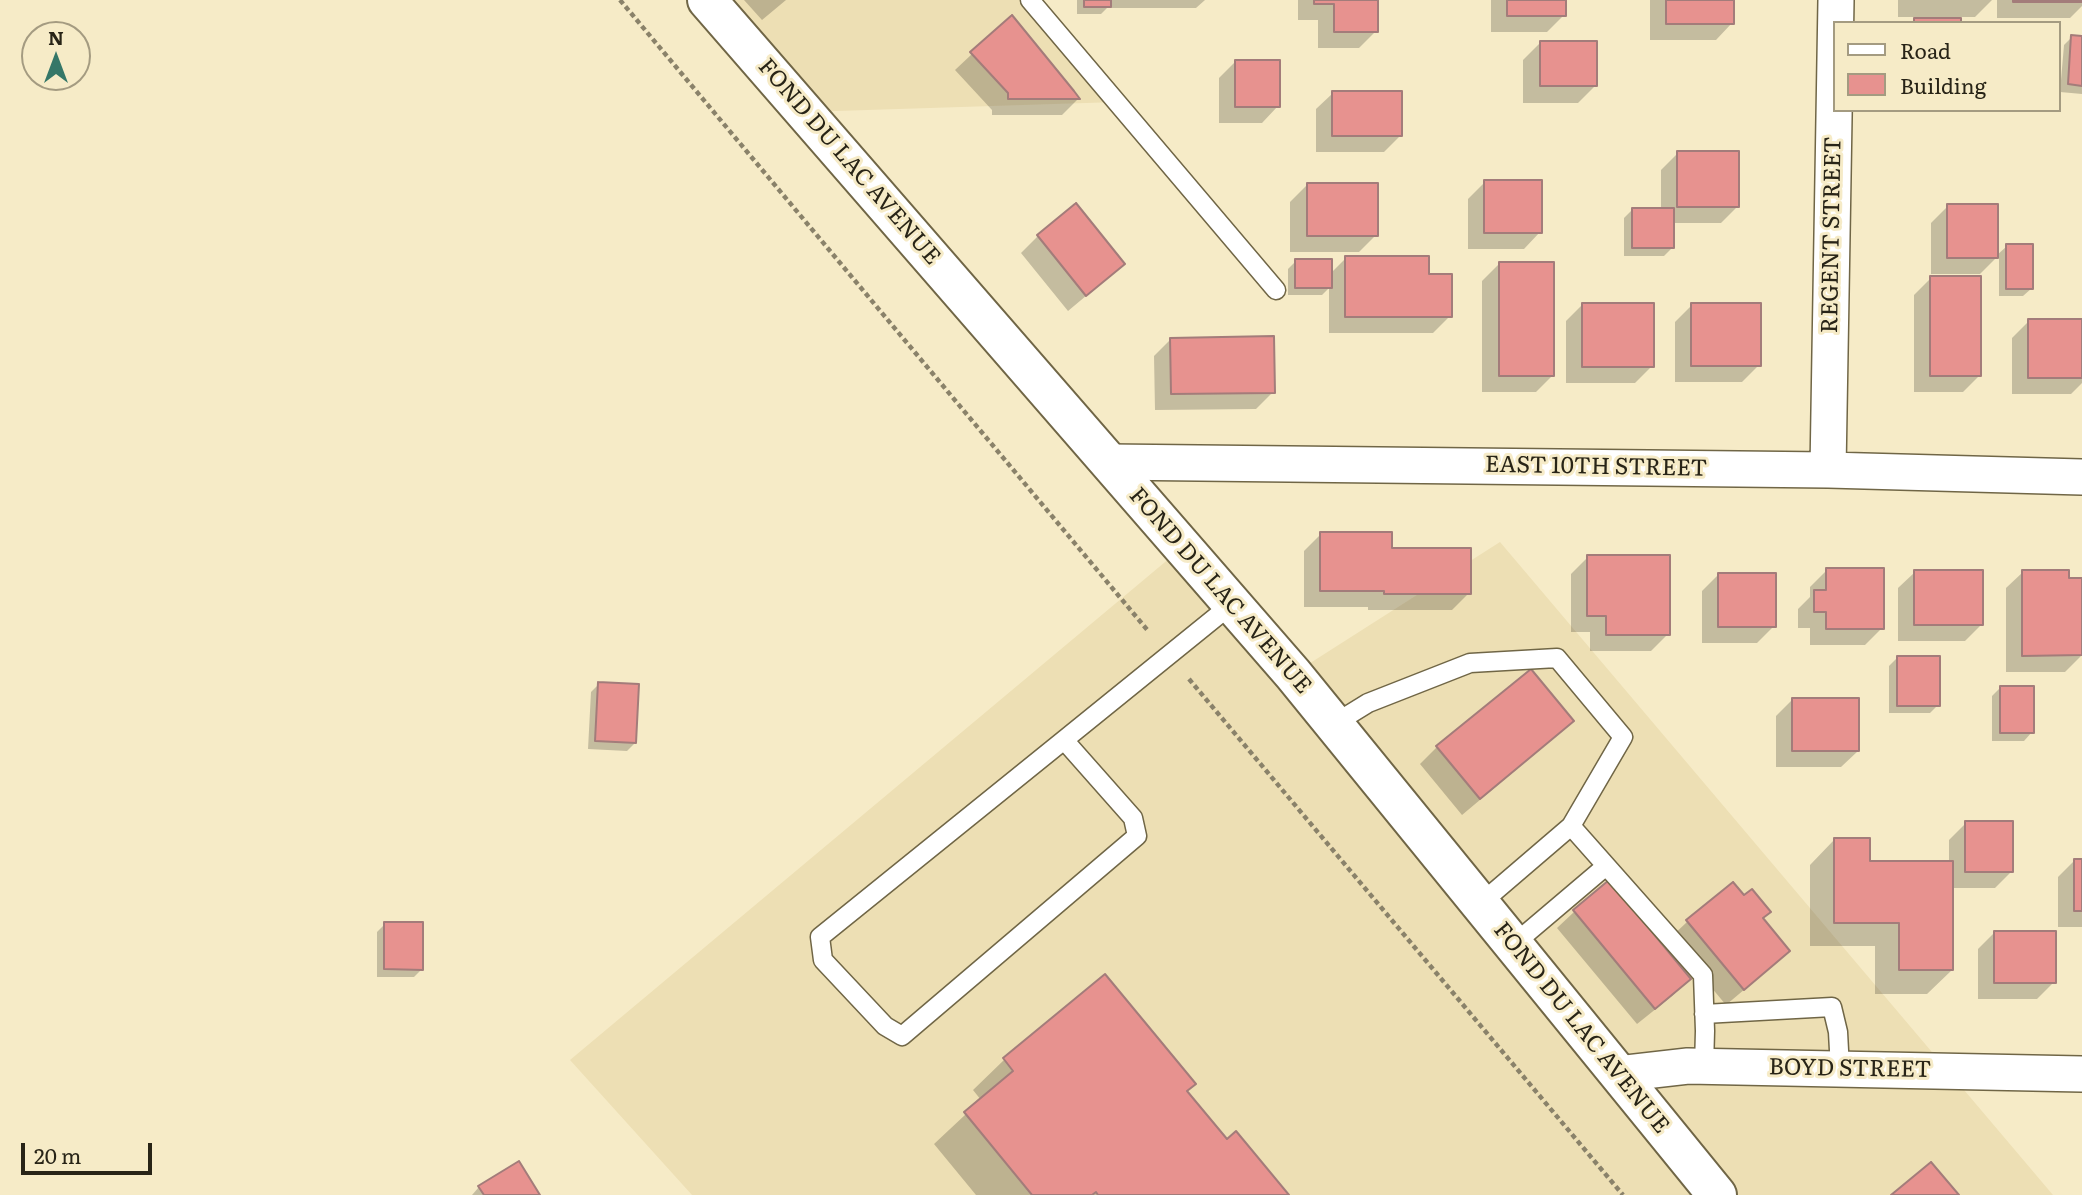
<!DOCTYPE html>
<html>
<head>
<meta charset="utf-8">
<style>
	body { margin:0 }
	#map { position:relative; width:2082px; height:1195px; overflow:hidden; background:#f6ebc7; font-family:Literata,serif }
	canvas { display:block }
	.legend { position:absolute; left:1833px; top:21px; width:228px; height:91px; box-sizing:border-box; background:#f6ebc7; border:2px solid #a49b81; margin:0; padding:9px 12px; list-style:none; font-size:21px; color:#282417 }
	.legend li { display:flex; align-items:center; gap:14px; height:35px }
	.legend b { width:35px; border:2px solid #a49b81 }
	.north { position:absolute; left:21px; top:21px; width:70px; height:70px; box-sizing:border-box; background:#f6ebc7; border:2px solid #a49b81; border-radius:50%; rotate:0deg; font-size:19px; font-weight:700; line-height:28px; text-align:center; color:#282417 }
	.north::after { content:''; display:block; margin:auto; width:24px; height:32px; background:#357768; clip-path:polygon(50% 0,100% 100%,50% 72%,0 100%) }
	.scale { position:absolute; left:21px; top:1143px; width:131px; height:32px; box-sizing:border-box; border:4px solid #282417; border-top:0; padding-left:9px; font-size:21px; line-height:24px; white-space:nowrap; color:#282417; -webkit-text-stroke:5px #f6ebc7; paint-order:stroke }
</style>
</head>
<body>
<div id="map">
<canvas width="2082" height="1195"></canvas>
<ul class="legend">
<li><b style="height:9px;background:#fff"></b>Road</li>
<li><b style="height:19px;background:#e7928f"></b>Building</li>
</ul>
<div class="north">N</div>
<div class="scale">20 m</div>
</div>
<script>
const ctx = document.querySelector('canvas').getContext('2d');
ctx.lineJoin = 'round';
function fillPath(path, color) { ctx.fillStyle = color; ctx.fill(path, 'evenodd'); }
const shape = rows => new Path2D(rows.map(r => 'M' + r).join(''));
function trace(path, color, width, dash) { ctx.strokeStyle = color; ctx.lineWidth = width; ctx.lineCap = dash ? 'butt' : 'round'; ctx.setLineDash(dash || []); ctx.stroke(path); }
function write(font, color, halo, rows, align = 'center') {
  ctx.font = font + ' Literata,serif'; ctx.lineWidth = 6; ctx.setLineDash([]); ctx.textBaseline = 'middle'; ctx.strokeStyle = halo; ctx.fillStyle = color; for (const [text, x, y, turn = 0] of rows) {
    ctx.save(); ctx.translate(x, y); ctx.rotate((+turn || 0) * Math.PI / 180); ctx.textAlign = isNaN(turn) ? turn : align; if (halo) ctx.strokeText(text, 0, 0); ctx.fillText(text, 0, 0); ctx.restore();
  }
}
fillPath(shape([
	[707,0,1030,0,1117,102,805,112],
	[1500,542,2053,1195,692,1195,570,1060,1183,547,1293,674]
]), '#eddfb4');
fillPath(shape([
	[744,0,786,0,762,20],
	[1077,0,1205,0,1196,8,1107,8,1101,14,1077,14],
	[1298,0,1376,0,1376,31,1359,48,1318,48,1318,20,1298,20],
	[1491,0,1564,0,1564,15,1547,32,1491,32],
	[1650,0,1732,0,1732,23,1716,40,1650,40],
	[1898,0,1992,0,1975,17,1960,17,1960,23,1911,23,1917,17,1898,17],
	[1997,0,2082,0,2082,6,2070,18,1997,18],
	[2072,37,2082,38,2082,94,2060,92,2064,45],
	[1540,43,1595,86,1578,103,1523,103,1523,60],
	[972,54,1078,99,1062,115,992,115,992,110,955,70],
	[1236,61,1278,106,1262,123,1219,123,1219,78],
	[1333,93,1401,135,1384,152,1316,152,1316,109],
	[1678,153,1738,206,1721,223,1672,223,1672,248,1664,256,1624,256,1624,218,1632,210,1661,210,1661,170],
	[1485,182,1540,232,1524,249,1468,249,1468,199],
	[1307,185,1376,235,1359,252,1290,252,1290,202],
	[1948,206,1996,256,2007,246,2032,288,2023,296,1999,296,1999,255,1980,274,1931,274,1931,223],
	[1038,236,1122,263,1105,280,1068,311,1021,253],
	[1346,258,1427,275,1450,316,1433,333,1329,333,1329,288,1322,295,1288,295,1288,269,1296,261,1330,274],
	[1499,264,1553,375,1536,392,1482,392,1482,281],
	[1931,278,1980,375,1963,392,1914,392,1914,295],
	[1583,304,1652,366,1635,383,1566,383,1566,321],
	[1692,305,1759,365,1742,382,1675,382,1675,322],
	[2029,321,2082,321,2082,383,2071,394,2012,394,2012,338],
	[1171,339,1273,392,1256,409,1155,410,1154,356],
	[1321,534,1391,550,1469,593,1452,610,1368,610,1368,607,1304,607,1304,551],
	[1588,557,1668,634,1651,651,1590,651,1590,632,1571,632,1571,574],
	[1827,570,1882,628,1865,645,1810,645,1810,628,1798,628,1798,609,1810,597,1810,587],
	[1915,572,1982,624,1965,641,1898,641,1898,588],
	[2023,572,2082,655,2065,672,2006,672,2006,588],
	[1719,574,1774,626,1757,643,1702,643,1702,591],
	[1897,658,1938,705,1930,713,1889,713,1889,666],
	[1530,671,1571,721,1555,737,1462,815,1420,764,1437,747],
	[599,684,635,743,627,751,588,749,591,692],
	[2000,688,2032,732,2024,741,1992,741,1992,696],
	[1793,699,1858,751,1841,767,1776,767,1776,716],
	[1966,823,2012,871,1995,888,1952,888,1952,970,1927,994,1875,994,1875,946,1810,946,1810,865,1834,840,1868,863,1949,863,1949,840],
	[2075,860,2082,860,2082,927,2058,927,2058,877],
	[1609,883,1689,979,1672,996,1637,1024,1557,928,1574,912],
	[1733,884,1788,951,1771,967,1726,1005,1670,938,1687,922],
	[385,924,422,969,414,977,377,977,377,932],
	[1995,932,2054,982,2037,999,1978,999,1978,949],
	[1105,977,1185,1092,1226,1141,1286,1195,976,1195,934,1144,981,1100,973,1090,1004,1060],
	[479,1187,538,1195,472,1195]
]), '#0003');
const building = shape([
	[1084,0,1111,0,1111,7,1084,7,1084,0],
	[1314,0,1378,0,1378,32,1334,32,1334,4,1314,4,1314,0],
	[1507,0,1566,0,1566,16,1507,16,1507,0],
	[1666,0,1734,0,1734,24,1666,24,1666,0],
	[2013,0,2082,0,2082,2,2013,2,2013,0],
	[1012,15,1074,91,1080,99,1008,99,1008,93,970,52,1012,15],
	[1914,18,1961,18,1961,23,1914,23,1914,18],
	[2071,35,2082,36,2082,86,2068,84,2071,35],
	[1540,41,1597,41,1597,86,1540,86,1540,41],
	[1235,60,1280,60,1280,107,1235,107,1235,60],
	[1332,91,1402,91,1402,136,1332,136,1332,91],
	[1677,151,1739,151,1739,207,1677,207,1677,151],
	[1484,180,1542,180,1542,233,1484,233,1484,180],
	[1307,183,1378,183,1378,236,1307,236,1307,183],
	[1076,203,1125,264,1086,296,1037,235,1076,203],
	[1947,204,1998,204,1998,258,1947,258,1947,204],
	[1632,208,1674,208,1674,248,1632,248,1632,208],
	[2006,244,2033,244,2033,289,2006,289,2006,244],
	[1345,256,1429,256,1429,274,1452,274,1452,317,1345,317,1345,256],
	[1295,259,1332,259,1332,288,1295,288,1295,259],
	[1499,262,1554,262,1554,376,1499,376,1499,262],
	[1930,276,1981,276,1981,376,1930,376,1930,276],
	[1582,303,1654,303,1654,367,1582,367,1582,303],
	[1691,303,1761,303,1761,366,1691,366,1691,303],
	[2028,319,2082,319,2082,378,2028,378,2028,319],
	[1274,336,1275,393,1171,394,1170,338,1274,336],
	[1320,532,1392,532,1392,548,1471,548,1471,594,1384,594,1384,591,1320,591,1320,532],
	[1587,555,1670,555,1670,635,1606,635,1606,616,1587,616,1587,555],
	[1826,568,1884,568,1884,629,1826,629,1826,612,1814,612,1814,590,1826,590,1826,568],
	[1914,570,1983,570,1983,625,1914,625,1914,570],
	[2022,570,2069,570,2069,578,2082,578,2082,655,2022,656,2022,570],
	[1718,573,1776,573,1776,627,1718,627,1718,573],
	[1897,656,1940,656,1940,706,1897,706,1897,656],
	[1531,669,1574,721,1480,799,1436,746,1531,669],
	[598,682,639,684,636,743,595,741,598,682],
	[2000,686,2034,686,2034,733,2000,733,2000,686],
	[1792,698,1859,698,1859,751,1792,751,1792,698],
	[1965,821,2013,821,2013,872,1965,872,1965,821],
	[1834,838,1870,838,1870,861,1953,861,1953,970,1899,970,1899,923,1834,923,1834,838],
	[2074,859,2082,859,2082,911,2074,911,2074,859],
	[1609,880,1691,979,1655,1009,1573,910,1609,880],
	[1733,882,1744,895,1752,889,1771,912,1763,918,1790,951,1744,990,1686,920,1733,882],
	[384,922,423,922,423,970,384,969,384,922],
	[1994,931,2056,931,2056,983,1994,983,1994,931],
	[1105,974,1196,1084,1187,1091,1227,1139,1236,1131,1289,1195,1098,1195,1096,1192,1092,1195,1032,1195,964,1112,1013,1071,1003,1058,1105,974],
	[519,1161,540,1195,484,1195,478,1186,519,1161],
	[1931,1162,1959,1195,1891,1195,1931,1162]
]);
fillPath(building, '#e7928f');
trace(building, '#a37c7a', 2);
const lane = shape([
	[1030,0,1276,290],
	[1334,724,1368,703,1470,663,1557,658,1623,737,1571,826],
	[1064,740,1133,818,1137,836,902,1036,885,1026,823,960,820,937,1064,740,1232,604],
	[1480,904,1571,826,1703,975,1705,1031,1704,1067],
	[1514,944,1606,866],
	[1704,1014,1832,1007,1838,1032,1840,1069]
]);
const street = shape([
	[1109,462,1828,470,2082,477],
	[1828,470,1836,0],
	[1618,1074,1688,1066,2082,1074]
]);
const secondary = shape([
	[707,0,1293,674,1717,1195]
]);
trace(lane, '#706646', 21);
trace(street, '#706646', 38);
trace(secondary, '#706646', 42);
trace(shape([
	[620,0,1149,632],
	[1189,679,1623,1195]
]), '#8a826a', 4.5, [5, 3.5]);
trace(lane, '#fff', 18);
trace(street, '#fff', 35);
trace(secondary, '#fff', 38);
write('23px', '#282417', '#f6ebc7', [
	["FOND DU LAC AVENUE",849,162,49],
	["REGENT STREET",1832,235,-89],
	["EAST 10TH STREET",1596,467,1],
	["FOND DU LAC AVENUE",1220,591,49],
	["FOND DU LAC AVENUE",1581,1028,51],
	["BOYD STREET",1850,1069,1]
]);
</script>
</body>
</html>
